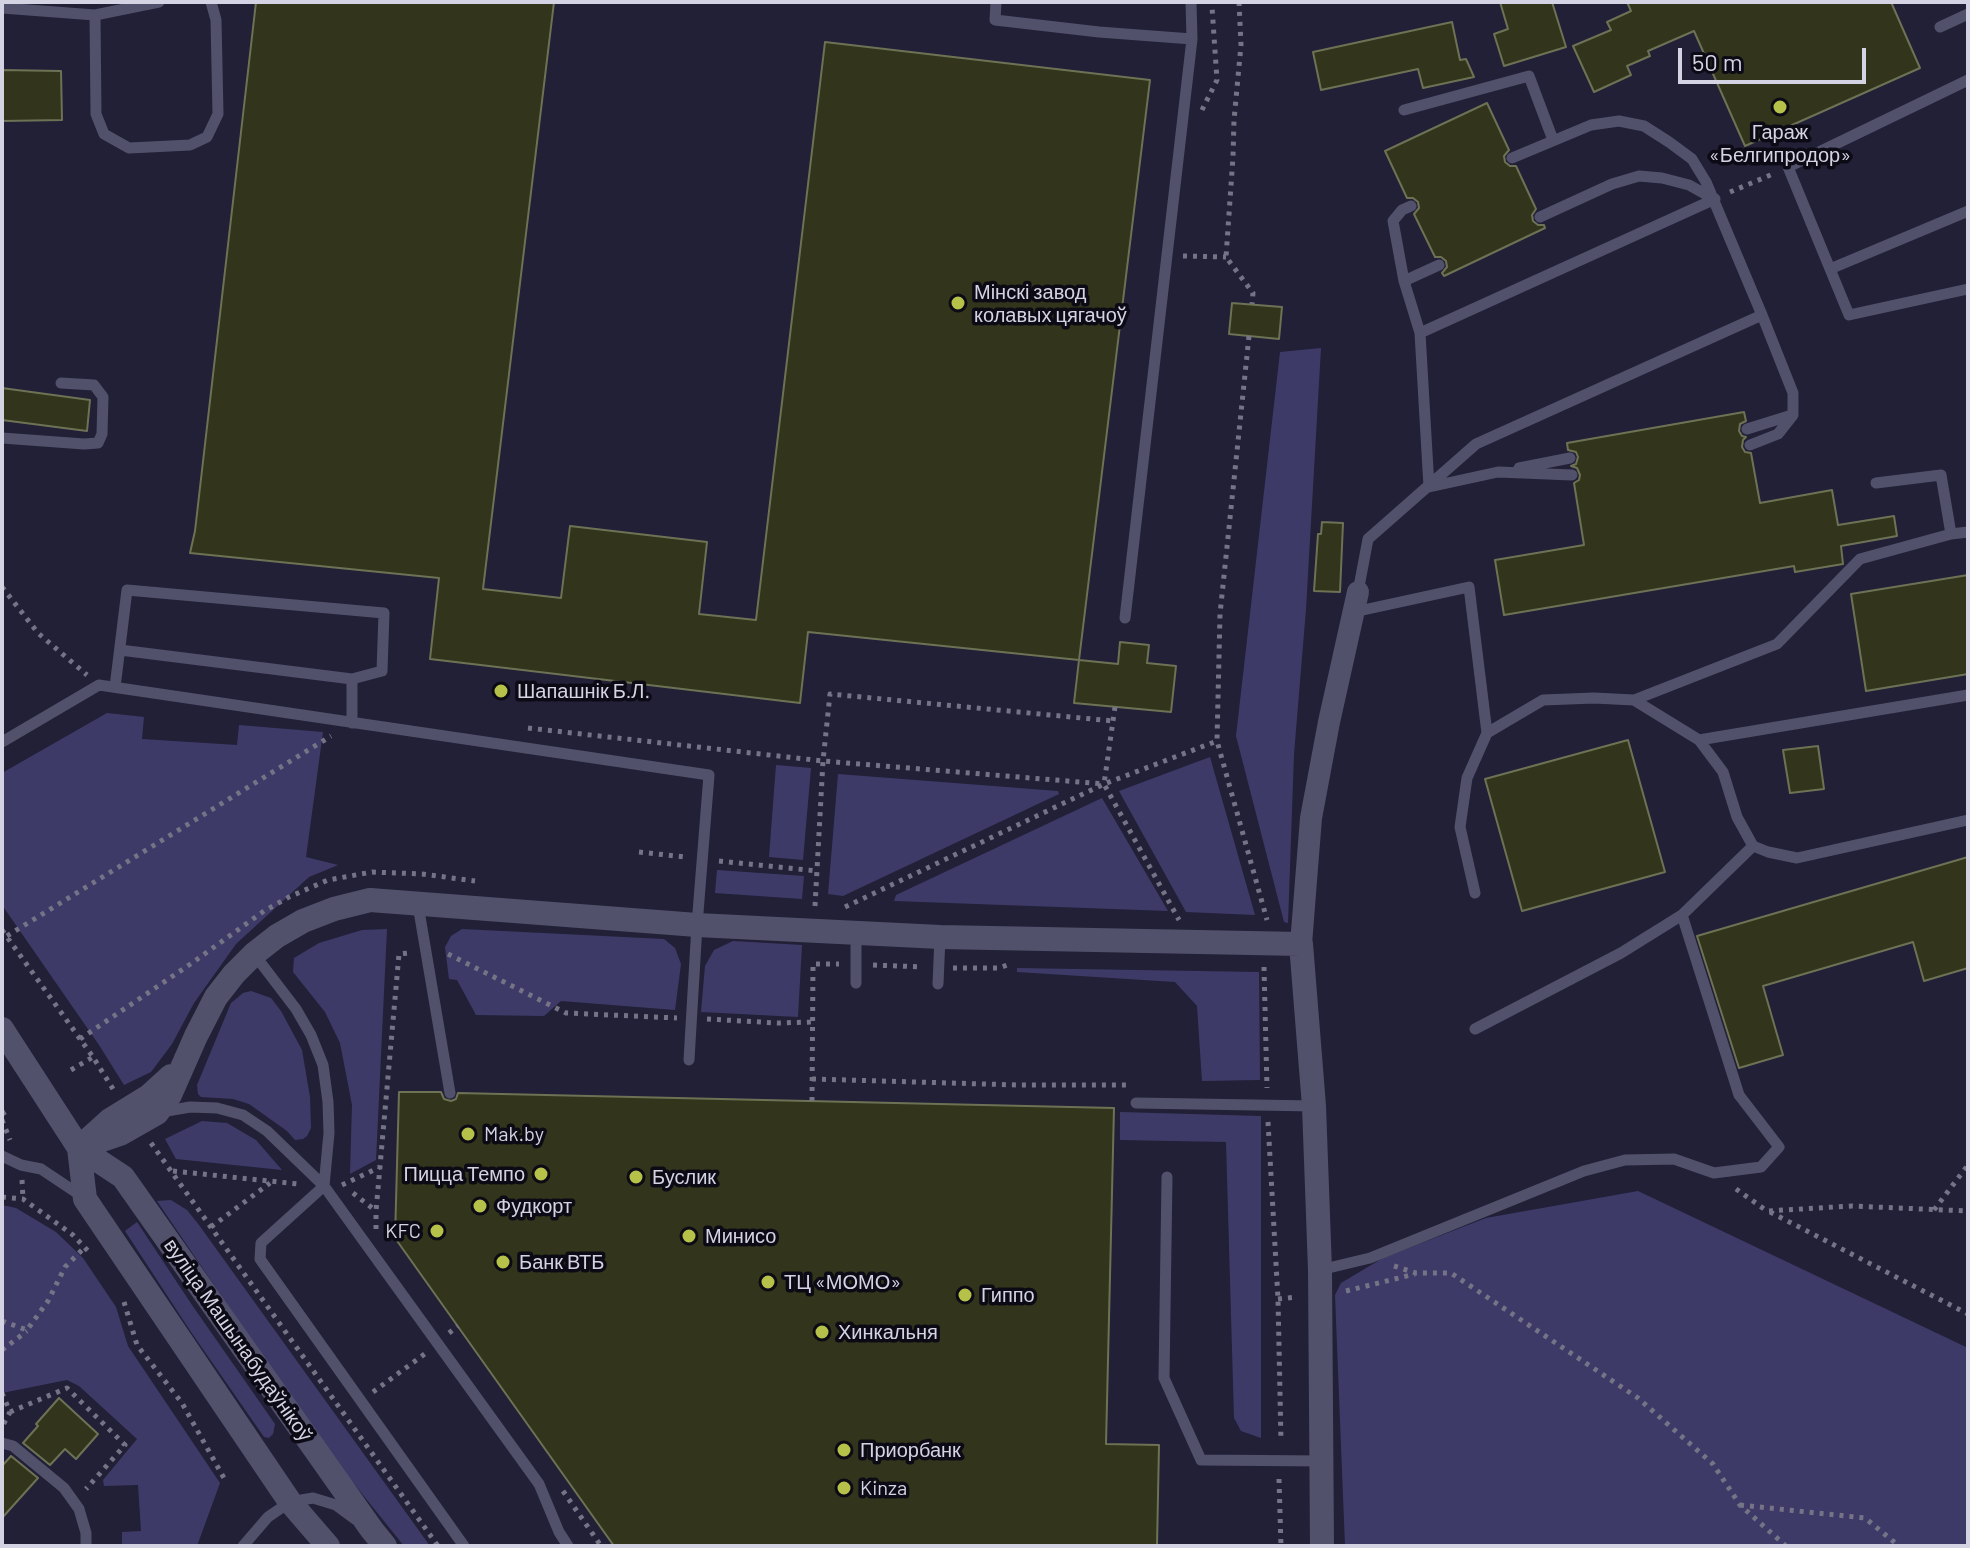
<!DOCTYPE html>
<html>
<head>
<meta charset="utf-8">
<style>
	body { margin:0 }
	#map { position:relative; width:1970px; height:1548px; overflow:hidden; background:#212037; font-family:Barlow,sans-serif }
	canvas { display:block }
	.frame { position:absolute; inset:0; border:4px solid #d4d3e3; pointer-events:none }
	.scale { position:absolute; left:1678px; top:48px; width:188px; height:36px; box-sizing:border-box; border:4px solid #d4d3e3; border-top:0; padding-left:10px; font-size:24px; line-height:28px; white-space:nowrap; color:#d4d3e3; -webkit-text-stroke:6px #0c0b15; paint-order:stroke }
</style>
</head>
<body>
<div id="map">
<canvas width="1970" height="1548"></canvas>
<div class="frame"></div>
<div class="scale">50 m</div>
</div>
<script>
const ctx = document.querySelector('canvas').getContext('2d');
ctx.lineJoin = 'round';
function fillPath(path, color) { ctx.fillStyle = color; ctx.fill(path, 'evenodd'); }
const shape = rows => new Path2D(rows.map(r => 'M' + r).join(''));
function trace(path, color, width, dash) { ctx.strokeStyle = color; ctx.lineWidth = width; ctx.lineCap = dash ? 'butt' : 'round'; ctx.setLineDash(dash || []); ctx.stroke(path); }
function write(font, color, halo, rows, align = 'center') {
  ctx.font = font + ' Barlow,sans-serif'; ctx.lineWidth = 7; ctx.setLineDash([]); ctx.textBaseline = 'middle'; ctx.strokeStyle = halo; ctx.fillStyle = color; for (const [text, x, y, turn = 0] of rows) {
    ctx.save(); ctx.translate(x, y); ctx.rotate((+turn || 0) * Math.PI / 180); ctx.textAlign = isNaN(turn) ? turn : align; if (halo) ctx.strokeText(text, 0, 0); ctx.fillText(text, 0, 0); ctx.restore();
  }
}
fillPath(shape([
	[1321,348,1306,609,1294,754,1288,923,1284,922,1236,736,1280,352],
	[107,713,144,717,142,739,237,745,239,725,323,732,306,857,338,865,309,877,236,944,194,1003,172,1044,151,1072,124,1085,99,1045,2,905,2,773],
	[1210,757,1255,915,1186,912,1119,791],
	[776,765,811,768,803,860,769,857],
	[838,774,1058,791,1059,794,843,896,828,894],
	[1102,798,1168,911,894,901,896,895],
	[717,870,804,876,802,899,715,893],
	[387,929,376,1160,350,1174,352,1105,340,1043,325,1012,293,972,294,958,319,943,362,930],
	[462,929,664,939,675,948,681,964,675,1010,561,1001,544,1016,476,1015,457,980,449,979,445,947,451,936],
	[733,941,802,945,798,1017,701,1012,705,966,714,950],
	[1017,968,1259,972,1260,1080,1202,1081,1197,1006,1175,982,1017,972],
	[251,991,271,998,281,1011,302,1050,310,1097,311,1128,307,1136,303,1139,295,1140,287,1131,249,1104,233,1099,201,1097,198,1094,197,1085,231,1003,243,993],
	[1120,1112,1261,1116,1261,1438,1241,1431,1234,1418,1226,1142,1120,1140],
	[202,1121,227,1123,256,1140,282,1170,176,1159,165,1139],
	[1638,1191,1968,1348,1968,1546,1345,1546,1335,1295,1341,1283,1383,1258,1486,1218],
	[171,1200,187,1210,199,1225,430,1546,404,1546,322,1444,157,1201],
	[2,1205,16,1208,56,1232,83,1258,116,1307,128,1346,220,1483,197,1546,122,1546,122,1532,141,1531,138,1485,104,1486,103,1480,137,1439,79,1386,67,1380,2,1393],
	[137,1222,192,1305,275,1424,273,1434,269,1438,264,1437,191,1332,125,1231]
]), '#3e3a68');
const building = shape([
	[256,2,554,2,483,589,561,598,570,526,707,542,699,614,756,620,825,42,1150,80,1079,660,808,632,800,703,430,659,439,578,190,553,195,531,256,2],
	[1500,2,1552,2,1566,47,1504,66,1494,34,1508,29,1500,2],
	[1627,2,1891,2,1920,68,1745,146,1694,31,1648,51,1650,56,1627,66,1631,75,1594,92,1573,46,1611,30,1607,22,1631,11,1627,2],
	[1452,22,1460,60,1466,59,1474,77,1423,88,1418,69,1321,90,1313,52,1452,22],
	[2,70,61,71,62,120,2,121,2,70],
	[1487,103,1509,150,1504,156,1505,162,1510,166,1516,166,1536,209,1532,215,1533,221,1538,225,1544,225,1545,228,1444,276,1442,273,1447,267,1446,261,1441,257,1435,257,1414,214,1419,208,1418,202,1413,198,1407,198,1385,151,1487,103],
	[1232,303,1282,307,1279,339,1229,334,1232,303],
	[2,388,90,400,87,431,2,420,2,388],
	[1744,412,1746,421,1740,424,1739,431,1742,436,1746,437,1743,440,1742,447,1745,452,1751,453,1760,503,1832,490,1838,525,1894,516,1897,536,1841,546,1843,564,1795,572,1794,566,1504,615,1495,560,1584,545,1574,483,1579,480,1580,475,1577,468,1571,466,1576,464,1578,457,1576,452,1568,450,1567,443,1744,412],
	[1322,522,1343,523,1340,592,1314,591,1318,534,1321,534,1322,522],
	[1968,575,1968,674,1866,691,1851,594,1968,575],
	[1120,642,1149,645,1147,663,1176,666,1171,712,1074,703,1079,660,1118,664,1120,642],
	[1628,740,1665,872,1522,911,1485,779,1628,740],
	[1818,746,1824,789,1790,793,1783,750,1818,746],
	[1968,857,1968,968,1924,981,1913,942,1763,986,1783,1055,1739,1068,1697,936,1968,857],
	[399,1092,441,1092,444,1099,451,1101,456,1099,458,1093,1114,1108,1106,1444,1159,1445,1157,1546,614,1546,395,1238,399,1092],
	[59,1398,98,1434,76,1459,65,1449,50,1465,23,1443,38,1426,36,1424,59,1398],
	[11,1456,38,1478,2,1518,2,1466,11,1456]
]);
fillPath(building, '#32351b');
trace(building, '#6e7255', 2);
trace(shape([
	[1239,2,1241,45,1234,120,1233,157,1226,257,1253,293,1252,304],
	[1202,110,1217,80,1212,7],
	[1730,192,1773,174],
	[1183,256,1226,257],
	[1249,336,1220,614,1217,741,1267,920],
	[2,587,38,633,87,675],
	[1115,707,1104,784,1179,920],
	[528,728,823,761,1104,784],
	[639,852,685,857],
	[719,861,817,871],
	[815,906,823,761,830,694,1113,721],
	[845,907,1104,784,1217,741],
	[2,930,93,1057,113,1089],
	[7,936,331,736],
	[448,954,566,1013,677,1018],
	[873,965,923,967],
	[1264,967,1267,1088],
	[953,968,999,968,1010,964],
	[707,1019,777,1023,812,1022],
	[80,1039,192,963,264,911,289,897,328,880,372,872,422,874,475,881],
	[71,1070,93,1057],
	[812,1079,1018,1085,1130,1085],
	[812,1101,813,964,839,964],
	[2,1114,7,1111],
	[2,1120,10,1140],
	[1268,1122,1278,1299,1281,1441],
	[151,1143,438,1546],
	[173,1171,298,1184],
	[22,1180,23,1199],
	[342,1185,380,1167],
	[1736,1189,1767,1211,1852,1206,1968,1211],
	[353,1193,376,1211],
	[2,1197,23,1199,73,1235,88,1251],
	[1934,1210,1968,1165],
	[1770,1212,1968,1314],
	[211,1227,270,1183],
	[376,1229,376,1211,399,954,409,953],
	[1394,1266,1416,1273,1451,1273,1638,1398,1713,1464,1740,1505,1786,1546],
	[1346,1291,1415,1274],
	[1278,1299,1297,1297],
	[124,1302,137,1345,182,1403,225,1480],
	[2,1321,27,1330,48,1301,65,1267,85,1247],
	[449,1333,458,1326],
	[2,1350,27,1331],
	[373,1392,426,1353],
	[2,1393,10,1412,2,1427],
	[10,1412,67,1388,125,1445,86,1489],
	[1279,1479,1281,1546],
	[563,1491,601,1546],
	[1740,1505,1865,1518,1899,1546]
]), '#757487', 5, [4, 6]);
trace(shape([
	[996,2,995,20,1099,32,1192,39,1125,618],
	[1191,2,1192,39],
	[2,8,95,15,159,2],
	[95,15,96,114,104,134,129,148,190,145,207,137,218,114,216,20,211,2],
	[1940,27,1968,14],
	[1968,80,1788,167,1849,315,1968,289],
	[1404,110,1529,76,1553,140],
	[1540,217,1612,184,1639,176,1662,178,1689,185,1714,199],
	[1830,269,1968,211],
	[1404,281,1393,221,1402,210,1411,206],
	[1420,333,1715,199],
	[1747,429,1792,415],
	[2,438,84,444,98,443,102,434,103,397,94,385,61,383],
	[1750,445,1778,434,1793,415,1793,393,1762,315],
	[1519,468,1570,458],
	[1876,483,1941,475,1951,534],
	[1429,487,1420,333,1404,281,1439,265],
	[1429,487,1498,472,1572,475],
	[1358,592,1368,539,1476,444,1762,315,1706,182,1692,159,1669,142,1644,126,1619,121,1591,125,1512,158],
	[1354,612,1469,587,1487,733],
	[115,687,127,590,384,613,382,671,352,679,120,650],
	[1634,700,1777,644,1860,559,1951,534,1968,532],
	[352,723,352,679],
	[1699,740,1968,695],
	[2,742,99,685,709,775,697,925,689,1060],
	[1475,893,1460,827,1467,778,1487,733,1543,700,1594,698,1634,700,1699,740,1723,772,1737,817,1753,846,1768,852,1797,858,1968,820],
	[418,905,450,1093],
	[254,954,296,1009,311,1035,323,1065,328,1102,329,1133,324,1186,261,1243,260,1259,464,1546],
	[856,983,856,933],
	[938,984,940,937],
	[1475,1029,1621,953,1682,915],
	[1136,1103,1314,1106],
	[161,1112,190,1107,217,1108,243,1115,267,1131,324,1186,539,1484,559,1532,568,1546],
	[2,1156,21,1165,41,1169,83,1197],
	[1167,1177,1164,1378,1201,1460,1321,1461],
	[1320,1270,1370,1258,1584,1171,1625,1160,1674,1159,1714,1173,1761,1167,1779,1147,1739,1095,1682,915,1753,846],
	[2,1443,13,1446,64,1488,79,1509,86,1533,86,1546],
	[243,1546,268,1517,290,1502,313,1498,336,1505,355,1519]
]), '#52516c', 11);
trace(shape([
	[1301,944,1311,818,1329,722,1358,592]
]), '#52516c', 22);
trace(shape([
	[2,1029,79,1148,123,1177,372,1530,385,1546],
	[89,1139,110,1120,149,1096,171,1076],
	[79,1148,120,1134,157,1113,170,1095,196,1036,216,997,234,974,254,954,277,936,303,921,334,909,370,900,697,925,940,937,1301,944,1314,1106,1320,1270,1322,1546],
	[79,1148,85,1199,290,1502,328,1546]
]), '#52516c', 24);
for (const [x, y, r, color] of [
	[1780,107,8,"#b6c149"],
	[958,303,8,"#b6c149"],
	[501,691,8,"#b6c149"],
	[468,1134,8,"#b6c149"],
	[541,1174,8,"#b6c149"],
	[636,1177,8,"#b6c149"],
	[480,1206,8,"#b6c149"],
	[437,1231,8,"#b6c149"],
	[689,1236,8,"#b6c149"],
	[503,1262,8,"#b6c149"],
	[768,1282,8,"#b6c149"],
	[965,1295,8,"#b6c149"],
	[822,1332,8,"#b6c149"],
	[844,1450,8,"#b6c149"],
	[844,1488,8,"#b6c149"]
]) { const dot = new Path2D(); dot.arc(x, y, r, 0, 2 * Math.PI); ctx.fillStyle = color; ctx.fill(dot); trace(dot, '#0c0b15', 3); }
write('20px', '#d4d3e3', '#0c0b15', [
	["Гараж",1780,132,"center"],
	["«Белгипродор»",1780,155,"center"],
	["Мінскі завод",974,292],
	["колавых цягачоў",974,315],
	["Шапашнік Б.Л.",517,691],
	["Mak.by",484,1134],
	["Пицца Темпо",525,1174,"right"],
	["Буслик",652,1177],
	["Фудкорт",496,1206],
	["KFC",421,1231,"right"],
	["Минисо",705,1236],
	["Банк ВТБ",519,1262],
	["ТЦ «МОМО»",784,1282],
	["Гиппо",981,1295],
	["Хинкальня",838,1332],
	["Приорбанк",860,1450],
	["Kinza",860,1488]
], 'left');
write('20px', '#d4d3e3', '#0c0b15', [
	["вуліца Машынабудаўнікоў",238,1340,55]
]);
</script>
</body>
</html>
